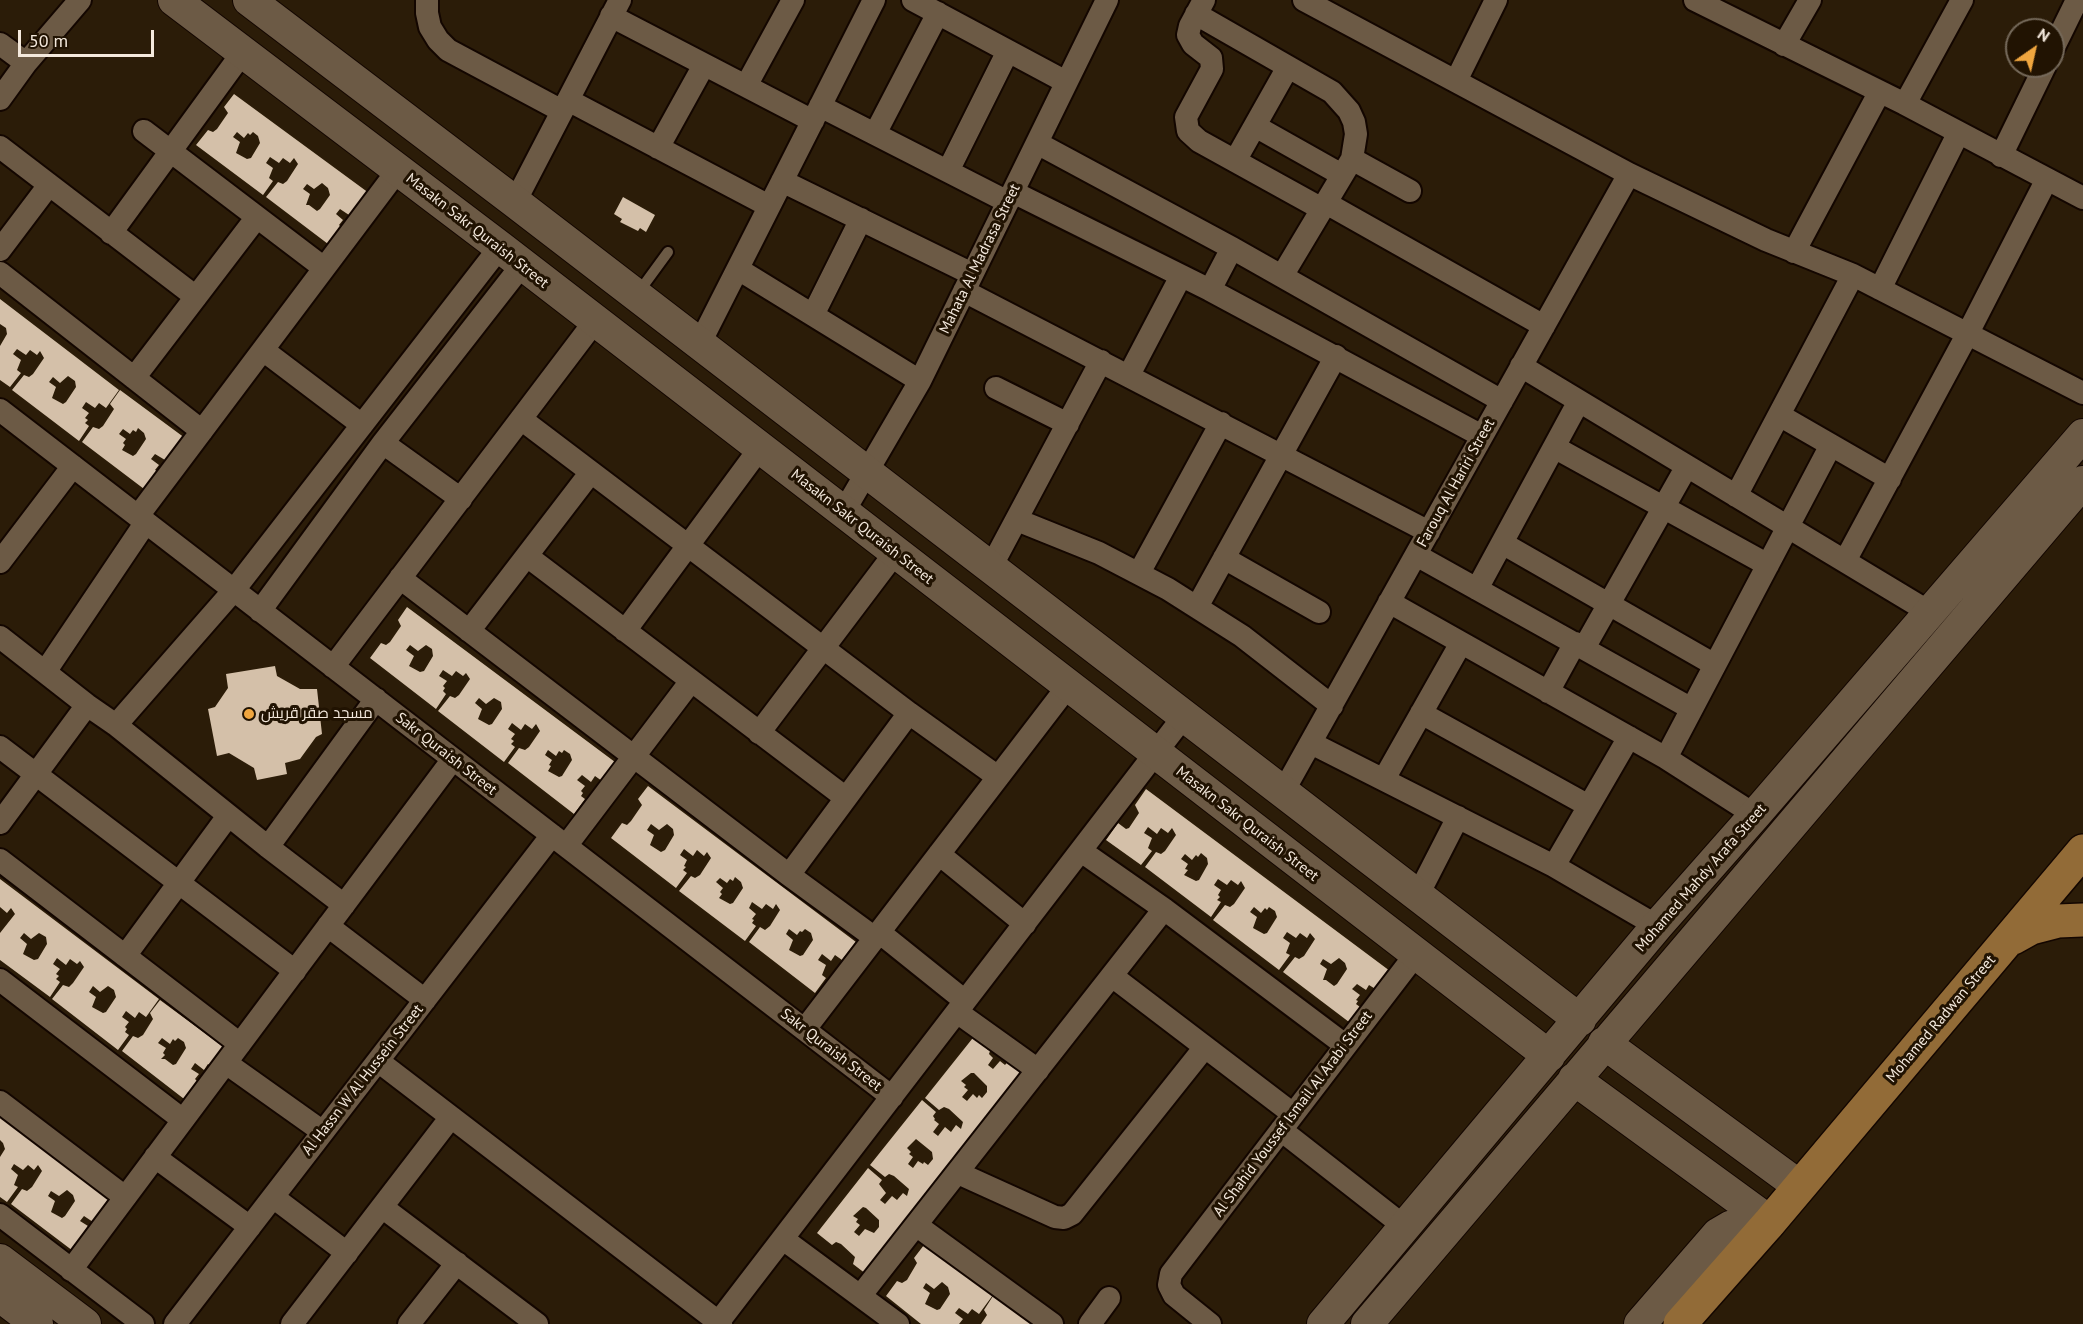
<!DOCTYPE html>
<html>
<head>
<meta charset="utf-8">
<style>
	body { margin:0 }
	#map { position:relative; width:2083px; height:1324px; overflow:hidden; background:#2b1c08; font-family:"PT Sans",sans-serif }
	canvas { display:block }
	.north { position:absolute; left:2005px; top:18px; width:60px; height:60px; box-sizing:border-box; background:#211302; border:2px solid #75695a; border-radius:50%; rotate:34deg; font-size:16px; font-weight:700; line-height:24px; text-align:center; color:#f4e9dd }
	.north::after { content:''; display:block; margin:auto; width:21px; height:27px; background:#f0a63f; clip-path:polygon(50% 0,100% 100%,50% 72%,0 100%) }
	.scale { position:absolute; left:18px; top:30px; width:136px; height:27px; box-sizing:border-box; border:3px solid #f4e9dd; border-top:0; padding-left:8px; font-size:18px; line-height:21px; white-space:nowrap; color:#f4e9dd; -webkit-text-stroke:4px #211302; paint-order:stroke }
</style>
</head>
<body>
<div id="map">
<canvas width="2083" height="1324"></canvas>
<div class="north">N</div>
<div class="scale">50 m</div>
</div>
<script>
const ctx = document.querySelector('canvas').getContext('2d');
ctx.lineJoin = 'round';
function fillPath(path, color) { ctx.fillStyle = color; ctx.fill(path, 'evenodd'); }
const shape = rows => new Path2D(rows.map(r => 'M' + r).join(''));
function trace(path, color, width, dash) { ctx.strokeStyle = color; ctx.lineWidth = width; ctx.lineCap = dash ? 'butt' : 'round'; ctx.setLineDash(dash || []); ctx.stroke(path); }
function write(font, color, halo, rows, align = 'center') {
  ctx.font = font + ' "PT Sans",Cairo,sans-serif'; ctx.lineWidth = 6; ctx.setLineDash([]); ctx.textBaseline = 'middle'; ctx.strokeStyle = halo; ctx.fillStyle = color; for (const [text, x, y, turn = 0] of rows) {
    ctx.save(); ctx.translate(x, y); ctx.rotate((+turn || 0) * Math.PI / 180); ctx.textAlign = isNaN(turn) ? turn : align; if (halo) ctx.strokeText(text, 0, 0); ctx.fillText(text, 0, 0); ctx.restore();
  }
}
fillPath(shape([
	[234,94,373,196,360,215,353,210,349,215,340,209,336,214,343,220,339,225,341,227,339,230,343,232,332,247,266,197,278,182,283,184,287,181,298,164,294,158,290,163,283,158,279,163,270,157,266,163,273,168,269,178,273,181,263,195,196,145,208,130,213,132,217,129,228,113,224,107],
	[237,132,244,138,248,133,250,135,253,132,258,136,260,143,251,158,247,159,236,153,240,142,233,137],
	[322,183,328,188,330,195,320,209,317,211,309,205,306,205,310,194,303,189,307,184,314,189],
	[623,197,655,215,646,232,640,228,638,231,620,222,622,219,614,214],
	[0,299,119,390,106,408,99,403,95,408,86,402,82,408,89,413,85,418,88,420,85,423,89,426,79,441,12,390,24,375,29,377,33,374,44,358,40,351,37,355,30,350,26,355,17,349,13,354,21,360,17,370,21,373,10,387,0,380,0,346,7,334,6,328,0,324],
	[68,376,75,381,76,387,66,402,63,404,52,398,56,387,49,382,53,377,60,383],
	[120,390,189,441,176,460,169,455,165,460,155,454,151,459,159,465,155,470,157,471,155,475,159,477,148,492,82,442,93,427,99,429,103,426,114,409,110,404],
	[138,428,144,433,146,439,136,454,133,456,122,450,125,445,123,443,126,439,119,434,123,429,130,434,133,430,136,432],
	[407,607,615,762,602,781,595,776,591,782,582,775,577,780,585,786,581,791,583,793,581,796,585,799,574,814,508,763,519,748,525,750,529,747,540,731,536,724,532,729,525,724,521,730,512,723,508,729,515,734,511,739,514,741,511,744,515,747,504,762,438,711,450,696,455,698,459,695,470,679,466,673,463,676,456,671,452,676,443,670,439,676,447,681,443,686,445,688,443,691,446,694,436,709,370,658,381,643,386,645,390,642,401,626,398,620],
	[410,645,418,651,426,645,432,649,433,656,424,671,420,672,409,666,414,656,406,650],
	[479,698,486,704,494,698,501,702,502,709,492,724,489,725,478,719,482,709,475,703],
	[548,750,556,756,559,751,562,753,564,750,570,754,572,760,562,776,559,777,548,771,551,766,549,765,552,760,545,755],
	[275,666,277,676,300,689,317,689,322,734,316,737,300,759,285,763,287,774,257,780,254,768,229,753,217,756,208,709,215,707,228,688,226,674],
	[648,786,856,942,842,960,835,955,831,961,822,954,818,960,826,965,822,975,826,978,815,993,749,942,760,927,765,930,770,926,780,910,776,904,773,909,766,904,762,909,752,902,749,908,756,914,752,919,754,920,752,923,756,926,745,941,679,891,691,876,695,878,700,875,711,858,707,852,704,856,697,850,693,856,684,849,680,855,687,860,684,866,686,867,683,870,687,873,676,888,611,838,622,823,627,825,631,821,642,805,638,799],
	[651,824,659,830,667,824,673,829,674,835,665,850,661,852,650,845,654,835,647,830],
	[735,877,741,882,743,888,733,903,730,904,719,898,722,894,720,892,723,888,716,882,720,878,727,883,730,879,733,881],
	[789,929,797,935,800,931,802,932,805,929,811,933,813,940,803,955,800,956,789,950,793,940,786,934],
	[1146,789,1390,971,1377,990,1369,985,1366,990,1357,984,1352,989,1360,995,1356,1000,1358,1001,1356,1004,1360,1007,1349,1022,1283,972,1295,957,1299,959,1304,956,1315,939,1310,933,1307,938,1300,933,1296,938,1287,932,1283,938,1290,943,1286,953,1290,955,1279,970,1213,920,1225,905,1230,907,1234,904,1245,888,1241,881,1238,885,1231,880,1227,885,1218,879,1214,885,1221,890,1218,895,1220,897,1217,900,1221,902,1211,917,1145,867,1156,852,1161,854,1165,851,1176,835,1172,828,1168,833,1161,828,1157,834,1148,827,1144,833,1152,838,1148,848,1152,851,1141,865,1106,840,1118,823,1126,829,1129,828,1139,813,1135,805],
	[1201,853,1207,858,1208,864,1199,880,1196,881,1184,875,1188,870,1185,869,1188,864,1181,859,1185,854,1192,860,1196,855,1198,857],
	[1254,907,1261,913,1265,908,1267,910,1269,907,1275,911,1277,917,1267,933,1264,934,1253,928,1257,917,1250,912],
	[1339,958,1345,963,1347,969,1337,984,1334,986,1326,980,1323,980,1327,969,1320,964,1323,959,1331,964],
	[0,879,159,999,146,1017,139,1012,135,1018,126,1011,122,1017,129,1022,125,1027,127,1029,125,1032,129,1035,118,1050,52,999,63,985,69,987,73,983,84,967,80,961,77,964,70,959,66,965,57,958,53,964,60,969,56,974,59,976,56,979,60,982,50,997,0,960,0,933,15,914,11,908,7,913,0,907],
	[24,933,31,939,39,933,46,937,47,944,38,959,34,960,23,954,27,944,20,938],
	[93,986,100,992,108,986,114,990,116,997,106,1012,103,1013,92,1007,96,997,89,992],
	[160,1000,229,1051,215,1069,208,1064,204,1070,195,1063,191,1069,199,1074,195,1079,197,1081,195,1084,199,1087,188,1102,122,1051,133,1036,138,1038,143,1035,153,1019,150,1013],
	[162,1038,170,1044,173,1039,175,1041,178,1038,184,1042,186,1048,176,1064,173,1065,165,1059,161,1059,165,1055,163,1053,166,1048,158,1043],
	[976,1034,991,1045,987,1049,990,1051,989,1054,993,1058,988,1065,993,1069,1000,1061,1005,1065,1011,1058,1029,1073,866,1274,853,1264,855,1257,841,1244,836,1242,832,1245,817,1233,868,1168,882,1180,879,1184,886,1193,880,1200,885,1204,892,1196,897,1200,903,1193,907,1196,909,1189,894,1176,889,1174,885,1177,870,1165,922,1100,936,1112,933,1116,935,1119,934,1120,939,1124,933,1132,938,1136,945,1127,951,1132,956,1125,961,1129,963,1122,949,1109,944,1107,939,1110,925,1098],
	[971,1073,974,1073,987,1086,987,1092,982,1098,979,1095,977,1098,973,1094,967,1101,962,1097,968,1090,964,1087,966,1085,961,1081],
	[916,1139,932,1152,933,1159,928,1165,924,1162,923,1164,918,1161,913,1168,908,1164,913,1157,909,1154,911,1152,907,1148],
	[863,1207,866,1208,879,1220,879,1227,874,1233,865,1229,859,1236,854,1232,860,1225,856,1222,858,1219,853,1216],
	[0,1116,118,1203,93,1222,84,1216,80,1221,88,1226,84,1232,86,1233,77,1254,11,1204,22,1189,27,1191,32,1187,42,1171,38,1165,34,1170,28,1165,23,1170,14,1164,11,1169,18,1175,14,1185,18,1187,7,1202,0,1197,0,1157,5,1149,3,1143,0,1140],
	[67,1190,73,1195,75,1201,65,1216,62,1218,51,1212,55,1201,48,1196,51,1191,59,1196],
	[924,1245,993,1295,979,1314,972,1309,968,1314,959,1308,955,1313,963,1319,959,1324,921,1324,886,1296,897,1281,902,1283,907,1280,917,1263,914,1258],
	[942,1282,948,1287,950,1294,940,1309,937,1310,925,1304,930,1293,923,1288,926,1283,934,1289],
	[993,1296,1027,1321,1031,1324,981,1324,987,1315,984,1310]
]), '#d4c0a9');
const lane = shape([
	[638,293,668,252]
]);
const street = shape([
	[427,0,427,13,430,27,438,40,448,50,562,111],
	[913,0,1066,82],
	[1204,0,1190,26,1188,35,1193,44,1211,58,1212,69,1186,117,1188,131,1199,141,1322,209],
	[1304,0,1629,174,1766,240,1853,275,2083,393],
	[1695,0,1905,104,2083,198],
	[1196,14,1332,92,1349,111,1354,122,1356,134,1352,159,1282,276],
	[611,16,813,121],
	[0,44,26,63],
	[1784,45,1810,0],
	[2053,49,2077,0],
	[1456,81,1496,0],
	[746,86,793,0],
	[0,99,26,63,80,0],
	[568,100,769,206],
	[1905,104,1962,0],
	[820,106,1008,202],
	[1255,126,1342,175],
	[144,131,324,268],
	[875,134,938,13],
	[1037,143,1232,248,1502,401],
	[0,147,196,297],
	[658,148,704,65],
	[2001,156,2045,66],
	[1352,159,1410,191],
	[1235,161,1288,67],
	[948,171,1008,51],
	[782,181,972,274],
	[1013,192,1210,290,1482,436],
	[515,202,620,0],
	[1326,203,1544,326],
	[111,233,243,52],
	[0,250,49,185],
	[1794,252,1879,93],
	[738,269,920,381],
	[0,273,202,431],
	[1880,289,1958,134],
	[1210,290,1232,248],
	[964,291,1429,532],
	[813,315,861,219],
	[700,343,874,0],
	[263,350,362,425],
	[1521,366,1929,612],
	[1129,375,1181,276],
	[134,378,257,217],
	[996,388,1068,424],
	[0,410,892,1097],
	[1779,415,1890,479],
	[521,419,909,713,998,777],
	[383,443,461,499],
	[1554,447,1768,565],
	[1736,496,1853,275],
	[843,513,920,381,1107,0],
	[138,516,398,170],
	[1017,520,1099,553,1168,589,1242,636,1332,706],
	[1502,543,1715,665],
	[1416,555,1692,709],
	[527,556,846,798],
	[1224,558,1319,612],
	[1845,561,1968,333,2047,179],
	[0,562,73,466],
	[991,567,1101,361],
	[1139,573,1221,423],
	[400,578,789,875,875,938],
	[1477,589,1579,401],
	[1389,602,1666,758,1755,815],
	[1197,607,1336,356],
	[260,611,383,443,522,265],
	[469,631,591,472],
	[625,631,760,448],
	[0,637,87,705,116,725,268,847,344,905],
	[1584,648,1687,466],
	[333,667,595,321],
	[45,672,146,522],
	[1548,692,1575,643],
	[1421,713,1589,806],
	[116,725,234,590,500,247],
	[759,733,895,553],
	[1311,743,1554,866,1657,926],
	[0,747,295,971],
	[1666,758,1831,445],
	[1384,779,1461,643],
	[1283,792,1629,174],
	[0,823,87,705],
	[566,846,691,681],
	[268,847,376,699],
	[1081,851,1164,909,1345,1045],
	[939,854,1025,924],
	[0,860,240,1044],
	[1554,866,1629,737],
	[789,875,909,713],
	[1418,895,1458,817],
	[328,926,425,1000],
	[879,932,965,1001],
	[125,956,228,816],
	[1112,976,1293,1114],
	[0,980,183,1120],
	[957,1012,1038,1070],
	[805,1029,1068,686],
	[378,1061,721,1324],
	[226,1063,323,1132],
	[0,1102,125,1197],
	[1281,1130,1405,1227],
	[155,1157,250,1227],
	[958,1173,1055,1217,1064,1218,1072,1214,1205,1047],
	[273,1197,347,1253],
	[382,1207,537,1324],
	[0,1215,143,1324],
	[916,1225,1052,1324],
	[783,1239,898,1324],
	[71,1270,453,759],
	[861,1295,1164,909],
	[175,1324,552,835],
	[292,1324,451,1117],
	[409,1324,457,1263],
	[717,1324,1184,716],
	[1090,1324,1109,1298],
	[1210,1324,1174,1295,1169,1285,1171,1274,1416,954]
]);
const secondary = shape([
	[174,0,500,247,1549,1056],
	[249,0,515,202,1580,1020],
	[1604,1043,1799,1186],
	[1574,1079,1770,1222],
	[0,1260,85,1324],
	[0,1296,37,1324],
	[1323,1324,1657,926,1755,815,2083,435],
	[1367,1324,2083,482],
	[1640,1324,1718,1234,1730,1227,1744,1223,1768,1225]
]);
const primary = shape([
	[2013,938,2031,928,2058,921,2083,920],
	[1680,1324,1770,1222,2083,851]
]);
trace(lane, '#130600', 14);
trace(street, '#130600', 26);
trace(secondary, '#130600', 34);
trace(primary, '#130600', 36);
trace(lane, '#6c5a45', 10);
trace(street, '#6c5a45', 22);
trace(secondary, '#6c5a45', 32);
trace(primary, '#926b37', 33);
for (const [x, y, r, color] of [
	[249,714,6,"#f0a63f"]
]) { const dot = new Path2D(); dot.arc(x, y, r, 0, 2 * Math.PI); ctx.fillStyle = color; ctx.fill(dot); trace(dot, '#211302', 2); }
write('15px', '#f4e9dd', '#211302', [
	["Masakn Sakr Quraish Street",477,231,38],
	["Mahata Al Madrasa Street",980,259,-64],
	["Farouq Al Hariri Street",1456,483,-61],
	["Masakn Sakr Quraish Street",862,527,38],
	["Sakr Quraish Street",446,754,38],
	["Masakn Sakr Quraish Street",1247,824,38],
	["Mohamed Mahdy Arafa Street",1701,878,-49],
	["Mohamed Radwan Street",1941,1019,-50],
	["Sakr Quraish Street",831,1050,38],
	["Al Hassn W Al Hussein Street",363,1080,-52],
	["Al Shahid Youssef Ismail Al Arabi Street",1293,1114,-53]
]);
write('15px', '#f4e9dd', '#211302', [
	["مسجد صقر قريش",261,714]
], 'left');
</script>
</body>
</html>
